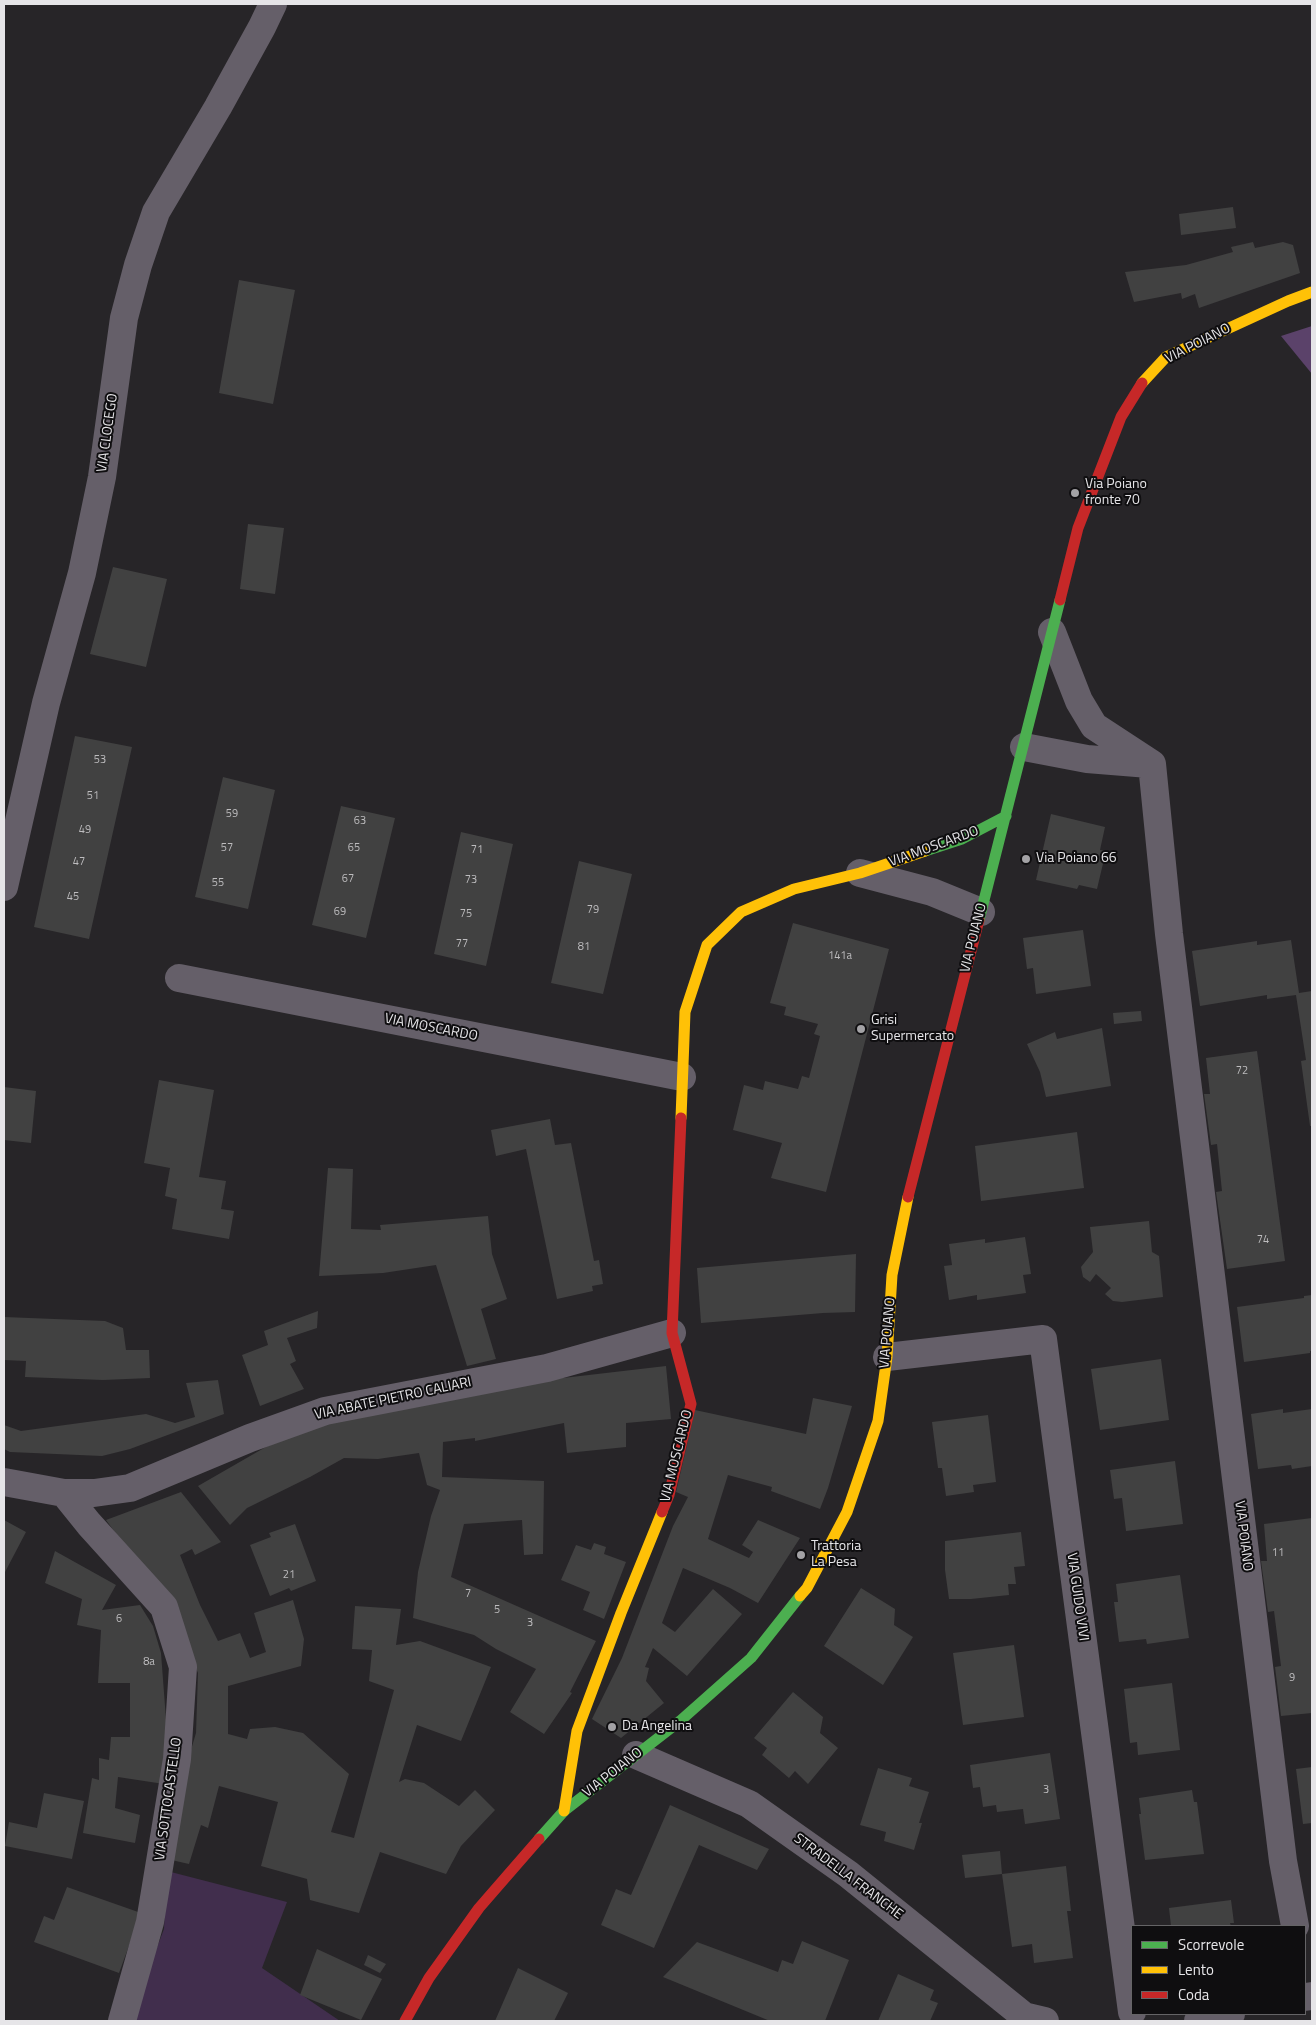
<!DOCTYPE html>
<html>
<head>
<meta charset="utf-8">
<style>
	body { margin:0 }
	#map { position:relative; width:1316px; height:2025px; overflow:hidden; background:#272528; font-family:"Titillium Web",sans-serif }
	canvas { display:block }
	.frame { position:absolute; inset:0; border:5px solid #e6e5e8; pointer-events:none }
	.legend { position:absolute; left:1131px; top:1925px; width:175px; height:90px; box-sizing:border-box; background:#0f0e10; border:1px solid #656466; margin:0; padding:6px 9px; list-style:none; font-size:15px; color:#e6e5e8 }
	.legend li { display:flex; align-items:center; gap:10px; height:25px }
	.legend b { width:25px; border:1px solid #656466 }
</style>
</head>
<body>
<div id="map">
<canvas width="1316" height="2025"></canvas>
<div class="frame"></div>
<ul class="legend">
<li><b style="height:6px;background:#4caf50"></b>Scorrevole</li>
<li><b style="height:6px;background:#ffc107"></b>Lento</li>
<li><b style="height:6px;background:#c62828"></b>Coda</li>
</ul>
</div>
<script>
const ctx = document.querySelector('canvas').getContext('2d');
ctx.lineJoin = 'round';
function fillPath(path, color) { ctx.fillStyle = color; ctx.fill(path, 'evenodd'); }
const shape = rows => new Path2D(rows.map(r => 'M' + r).join(''));
function trace(path, color, width, dash) { ctx.strokeStyle = color; ctx.lineWidth = width; ctx.lineCap = dash ? 'butt' : 'round'; ctx.setLineDash(dash || []); ctx.stroke(path); }
function write(font, color, halo, rows, align = 'center') {
  ctx.font = font + ' "Titillium Web",sans-serif'; ctx.lineWidth = 4; ctx.setLineDash([]); ctx.textBaseline = 'middle'; ctx.strokeStyle = halo; ctx.fillStyle = color; for (const [text, x, y, turn = 0] of rows) {
    ctx.save(); ctx.translate(x, y); ctx.rotate((+turn || 0) * Math.PI / 180); ctx.textAlign = isNaN(turn) ? turn : align; if (halo) ctx.strokeText(text, 0, 0); ctx.fillText(text, 0, 0); ctx.restore();
  }
}
fillPath(shape([
	[167,1871,287,1902,262,1968,340,2021,129,2021,164,1929]
]), '#412e4d');
fillPath(shape([
	[1312,326,1312,374,1281,336]
]), '#5b426a');
fillPath(shape([
	[1233,207,1236,228,1181,235,1179,214],
	[1253,242,1255,248,1283,242,1293,245,1300,273,1199,308,1195,294,1182,299,1181,293,1134,302,1125,272,1186,265,1233,252,1231,247],
	[239,280,295,290,273,404,219,393],
	[248,524,284,528,275,594,240,589],
	[113,567,167,579,146,667,90,654],
	[75,736,132,747,89,939,34,927],
	[223,777,275,790,248,909,195,897],
	[341,806,395,818,366,938,312,925],
	[1051,814,1105,827,1100,850,1106,851,1097,889,1079,885,1077,889,1036,880],
	[461,832,513,844,486,966,434,954],
	[579,861,632,874,603,994,551,983],
	[793,923,889,949,826,1192,771,1178,782,1143,733,1130,744,1085,763,1090,765,1081,798,1089,802,1076,809,1078,820,1036,814,1034,818,1024,784,1015,786,1007,770,1003],
	[1083,930,1091,986,1036,994,1033,968,1027,969,1023,938],
	[1291,940,1299,993,1312,991,1312,1126,1310,1126,1301,1061,1306,1060,1296,995,1267,999,1267,995,1200,1006,1192,951,1257,941,1257,945],
	[1141,1011,1142,1021,1114,1024,1113,1013],
	[1102,1028,1111,1086,1046,1097,1040,1072,1027,1044,1055,1032,1057,1039],
	[1257,1051,1285,1261,1227,1269,1216,1192,1222,1191,1217,1144,1211,1145,1204,1094,1210,1094,1206,1058],
	[159,1080,214,1090,199,1177,226,1181,221,1209,234,1211,229,1239,172,1229,177,1199,165,1196,170,1168,144,1163],
	[4,1087,36,1091,31,1143,4,1140],
	[550,1119,555,1145,571,1143,594,1261,599,1260,603,1284,592,1286,593,1291,557,1299,526,1149,496,1156,491,1130],
	[1077,1132,1084,1188,981,1201,975,1146],
	[328,1168,353,1169,351,1229,381,1230,380,1225,488,1216,492,1254,507,1299,481,1309,496,1359,467,1366,436,1265,383,1273,319,1276],
	[1149,1221,1152,1252,1159,1256,1163,1297,1122,1302,1113,1301,1105,1294,1111,1288,1096,1274,1090,1282,1083,1277,1081,1267,1093,1252,1090,1227],
	[1025,1237,1031,1274,1023,1275,1026,1293,977,1300,977,1295,949,1300,944,1266,952,1265,949,1244,985,1239,985,1243],
	[856,1254,855,1312,823,1313,701,1323,697,1268],
	[1312,1295,1312,1351,1310,1351,1310,1353,1244,1362,1237,1307,1304,1298,1304,1296],
	[318,1311,317,1328,287,1338,296,1361,290,1364,304,1389,260,1406,242,1355,268,1345,264,1331],
	[4,1317,105,1321,123,1328,126,1350,149,1350,150,1378,103,1380,25,1377,26,1361,4,1360],
	[1161,1359,1169,1420,1100,1430,1091,1369],
	[666,1366,671,1419,626,1423,626,1447,567,1453,564,1423,475,1441,475,1438,443,1442,442,1477,544,1481,543,1554,524,1555,522,1520,464,1524,451,1577,596,1641,570,1692,572,1693,544,1734,510,1712,536,1669,496,1649,474,1635,413,1618,418,1572,431,1516,440,1490,427,1485,419,1453,378,1459,344,1458,310,1477,247,1508,230,1525,198,1486,264,1448,310,1424,562,1372,563,1378],
	[218,1380,224,1414,130,1449,102,1456,10,1452,4,1449,4,1425,21,1431,146,1414,175,1423,195,1417,186,1383],
	[813,1398,852,1406,828,1488,820,1509,771,1491,772,1487,728,1475,708,1539,749,1558,753,1552,742,1545,758,1520,800,1538,758,1603,730,1588,683,1568,662,1623,675,1632,713,1589,742,1614,687,1676,653,1648,645,1667,649,1668,646,1681,664,1703,621,1738,592,1719,622,1658,673,1526,688,1497,676,1492,695,1410,806,1434],
	[1283,1409,1283,1413,1312,1409,1312,1466,1292,1469,1291,1465,1258,1469,1251,1414],
	[988,1415,996,1482,973,1485,974,1492,946,1496,942,1468,938,1468,932,1422],
	[1175,1461,1183,1524,1126,1531,1122,1498,1114,1499,1110,1470],
	[181,1492,221,1542,195,1555,192,1549,180,1555,200,1605,218,1641,240,1633,250,1658,266,1652,254,1613,293,1600,304,1639,301,1666,228,1686,228,1734,247,1739,250,1729,275,1727,303,1733,349,1774,331,1832,354,1838,394,1690,369,1681,372,1650,352,1649,355,1606,401,1609,396,1645,420,1641,491,1667,461,1741,417,1725,399,1782,405,1779,424,1783,459,1806,475,1790,495,1810,461,1846,446,1874,380,1852,359,1913,310,1900,307,1879,261,1866,278,1802,219,1786,208,1828,201,1825,189,1864,167,1859,177,1797,196,1733,198,1673,171,1609,106,1520],
	[1312,1518,1312,1713,1281,1716,1275,1667,1281,1666,1274,1611,1268,1612,1261,1561,1267,1561,1264,1524],
	[4,1520,26,1532,4,1574],
	[295,1524,316,1581,291,1591,289,1588,270,1596,250,1545,271,1537,269,1533],
	[1021,1532,1025,1566,1014,1567,1016,1584,1008,1584,1009,1595,971,1599,949,1599,945,1570,945,1541],
	[594,1543,606,1547,604,1554,626,1562,604,1619,583,1610,590,1592,561,1580,576,1545,591,1550],
	[55,1551,116,1585,102,1610,140,1605,153,1626,161,1653,169,1759,164,1784,118,1777,115,1808,140,1815,135,1843,83,1833,92,1778,99,1780,99,1758,109,1760,111,1737,130,1737,130,1683,98,1683,101,1630,77,1625,82,1599,45,1583],
	[1180,1575,1189,1638,1147,1644,1146,1639,1119,1642,1114,1602,1118,1602,1116,1584],
	[861,1588,895,1609,894,1625,913,1637,883,1685,824,1646],
	[1014,1645,1024,1717,963,1725,953,1653],
	[1172,1683,1180,1750,1138,1755,1137,1742,1130,1743,1124,1689],
	[793,1692,823,1717,820,1733,838,1748,808,1784,795,1771,789,1778,762,1755,767,1748,754,1738],
	[1050,1753,1060,1819,1025,1824,1023,1809,997,1812,996,1805,983,1807,980,1787,973,1788,970,1765],
	[1312,1767,1312,1823,1303,1824,1296,1769],
	[878,1768,912,1778,909,1786,929,1792,919,1823,922,1823,914,1850,884,1841,886,1832,860,1825],
	[1192,1790,1194,1802,1197,1802,1204,1854,1145,1860,1139,1814,1141,1814,1139,1798],
	[44,1793,84,1801,72,1859,5,1846,9,1822,37,1828],
	[670,1805,769,1849,757,1870,699,1845,654,1948,601,1925,616,1889,631,1895],
	[1000,1851,1002,1874,965,1878,962,1855],
	[1066,1866,1071,1911,1067,1911,1073,1958,1034,1963,1032,1944,1012,1947,1002,1874],
	[67,1887,141,1913,119,1973,34,1942,44,1916,54,1920],
	[1231,1900,1234,1923,1230,1923,1231,1926,1171,1926,1169,1908],
	[802,1941,849,1960,825,2021,770,2021,663,1977,697,1942,778,1972,782,1960,793,1964],
	[317,1949,382,1979,361,2020,300,1995],
	[368,1955,386,1964,380,1973,364,1965],
	[518,1968,568,1993,554,2021,495,2021],
	[898,1974,934,1990,930,2000,938,2003,930,2021,878,2021]
]), '#414141');
trace(shape([
	[1052,632,1079,701,1094,726,1152,764],
	[1024,747,1087,759,1149,764],
	[1152,764,1169,934,1283,1861,1295,1926],
	[860,873,932,892,981,912],
	[4,887,46,703,82,573,102,477,124,318,138,265,156,212,218,107,262,27,273,4],
	[179,978,682,1077],
	[887,1357,1043,1339,1132,2012],
	[4,1482,64,1493,94,1493,130,1488,250,1438,325,1411,547,1368,672,1333],
	[64,1493,89,1524,164,1607,183,1667,177,1759,150,1922,122,2021],
	[636,1755,749,1804,848,1874,1024,2016,1045,2021],
	[1305,1997,1312,1996],
	[1198,2021,1231,2014]
]), '#655f69', 28);
trace(shape([
	[925,851,962,839,1006,816],
	[979,920,1060,600],
	[539,1839,564,1811,680,1721,751,1658,800,1596]
]), '#4caf50', 11);
trace(shape([
	[1142,383,1166,357,1288,301,1312,292],
	[681,1118,685,1012,707,945,741,912,794,889,860,873,925,851],
	[800,1596,807,1588,847,1512,878,1421,887,1357,892,1275,908,1197],
	[564,1811,577,1731,621,1613,662,1512]
]), '#ffc107', 11);
trace(shape([
	[1060,600,1078,528,1121,417,1142,383],
	[908,1197,979,920],
	[662,1512,669,1495,691,1404,672,1333,681,1118],
	[405,2021,429,1978,479,1908,539,1839]
]), '#c62828', 11);
for (const [x, y, r, color] of [
	[1075,493,5,"#a3a2a5"],
	[1026,859,5,"#a3a2a5"],
	[861,1029,5,"#a3a2a5"],
	[801,1555,5,"#a3a2a5"],
	[612,1727,5,"#a3a2a5"]
]) { const dot = new Path2D(); dot.arc(x, y, r, 0, 2 * Math.PI); ctx.fillStyle = color; ctx.fill(dot); trace(dot, '#0f0e10', 2); }
write('11px', '#bdbcbe', null, [
	["53",100,760],
	["51",93,796],
	["59",232,814],
	["63",360,821],
	["49",85,830],
	["57",227,848],
	["65",354,848],
	["71",477,850],
	["47",79,862],
	["67",348,879],
	["73",471,880],
	["55",218,883],
	["45",73,897],
	["79",593,910],
	["69",340,912],
	["75",466,914],
	["77",462,944],
	["81",584,947],
	["141a",840,956],
	["72",1242,1071],
	["74",1263,1240],
	["11",1278,1553],
	["21",289,1575],
	["7",468,1594],
	["5",497,1610],
	["6",119,1619],
	["3",530,1623],
	["8a",149,1662],
	["9",1292,1678],
	["3",1046,1790]
]);
write('14px', '#e6e5e8', '#0f0e10', [
	["VIA POIANO",1198,344,-27],
	["VIA CLOCEGO",108,433,-82],
	["VIA MOSCARDO",934,847,-20],
	["VIA POIANO",974,938,-76],
	["VIA MOSCARDO",431,1028,11],
	["VIA POIANO",888,1333,-85],
	["VIA ABATE PIETRO CALIARI",393,1399,-12],
	["VIA MOSCARDO",677,1456,-76],
	["VIA POIANO",1243,1536,83],
	["VIA GUIDO VIVI",1077,1597,82],
	["VIA POIANO",613,1773,-38],
	["VIA SOTTOCASTELLO",169,1799,-82],
	["STRADELLA FRANCHE",848,1877,37]
]);
write('14px', '#e6e5e8', '#0f0e10', [
	["Via Poiano",1085,485],
	["fronte 70",1085,501],
	["Via Poiano 66",1036,859],
	["Grisi",871,1021],
	["Supermercato",871,1037],
	["Trattoria",811,1547],
	["La Pesa",811,1563],
	["Da Angelina",622,1727]
], 'left');
</script>
</body>
</html>
